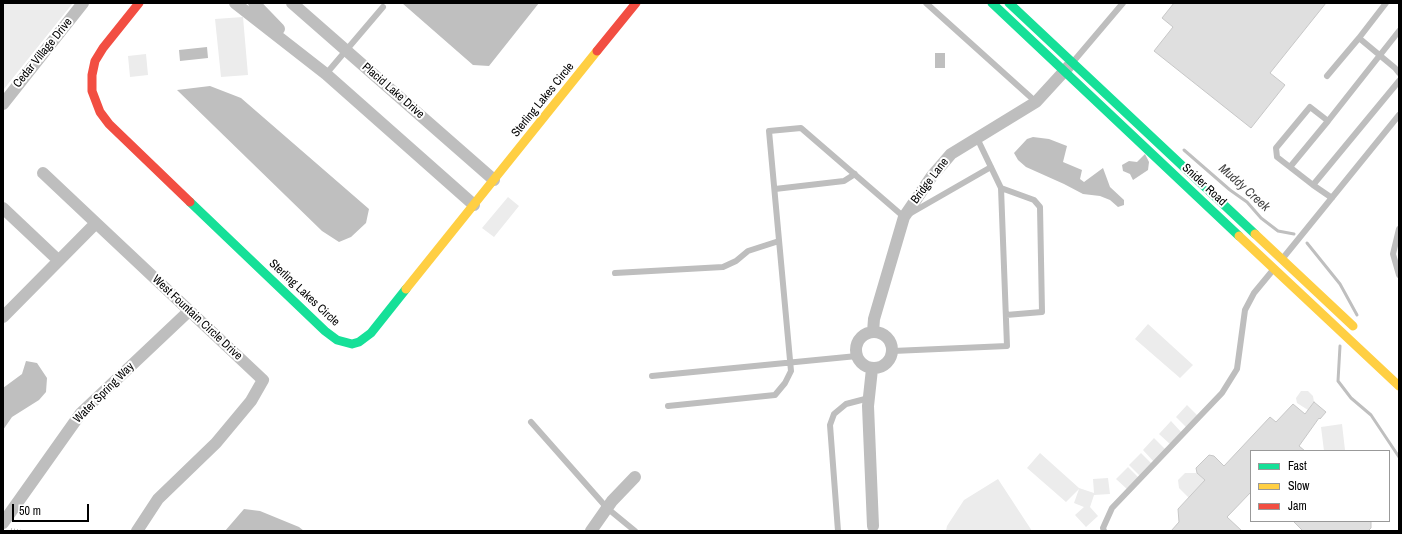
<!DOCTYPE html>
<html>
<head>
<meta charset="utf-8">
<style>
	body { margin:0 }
	#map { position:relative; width:1402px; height:534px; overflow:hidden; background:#fff; font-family:"Archivo Narrow",sans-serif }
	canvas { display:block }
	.frame { position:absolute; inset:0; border:4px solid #000; pointer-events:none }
	.legend { position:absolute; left:1250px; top:450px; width:140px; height:72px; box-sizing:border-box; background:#fff; border:1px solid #999; margin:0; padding:5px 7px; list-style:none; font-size:12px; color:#000 }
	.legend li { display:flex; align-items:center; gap:8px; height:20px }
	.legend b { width:20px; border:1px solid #999 }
	.scale { position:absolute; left:12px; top:504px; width:77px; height:18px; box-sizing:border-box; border:2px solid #000; border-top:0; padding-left:5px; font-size:12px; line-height:14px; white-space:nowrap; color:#000; -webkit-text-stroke:3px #fff; paint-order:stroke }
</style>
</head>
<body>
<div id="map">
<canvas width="1402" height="534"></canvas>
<div class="frame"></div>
<ul class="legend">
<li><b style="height:5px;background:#16e098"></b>Fast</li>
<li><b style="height:5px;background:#ffcf43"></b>Slow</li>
<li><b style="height:5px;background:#f24e42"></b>Jam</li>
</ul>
<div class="scale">50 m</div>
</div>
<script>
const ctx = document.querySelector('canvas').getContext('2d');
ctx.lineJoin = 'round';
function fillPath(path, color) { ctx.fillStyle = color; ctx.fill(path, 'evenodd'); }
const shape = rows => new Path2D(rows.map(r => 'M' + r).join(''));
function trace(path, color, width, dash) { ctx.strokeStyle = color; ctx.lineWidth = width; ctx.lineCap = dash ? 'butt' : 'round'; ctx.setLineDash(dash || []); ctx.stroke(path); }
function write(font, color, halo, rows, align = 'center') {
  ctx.font = font + ' "Archivo Narrow",sans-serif'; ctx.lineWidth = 4; ctx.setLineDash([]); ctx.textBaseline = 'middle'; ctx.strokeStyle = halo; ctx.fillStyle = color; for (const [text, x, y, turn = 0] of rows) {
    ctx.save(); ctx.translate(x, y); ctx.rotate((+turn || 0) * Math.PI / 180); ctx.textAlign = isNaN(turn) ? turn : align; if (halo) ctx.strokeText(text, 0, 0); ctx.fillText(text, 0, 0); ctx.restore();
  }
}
fillPath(shape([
	[3,3,73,3,4,89,3,79],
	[243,17,248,75,221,77,215,19],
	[146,54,148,75,130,77,128,56],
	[508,197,519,206,494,237,482,228],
	[1148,324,1193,365,1180,378,1135,339],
	[1301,391,1308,391,1313,396,1314,402,1308,410,1297,403,1296,398],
	[1187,405,1199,417,1188,429,1176,417],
	[1171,421,1182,433,1171,445,1159,434],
	[1342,424,1345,450,1324,451,1321,427],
	[1154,438,1166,450,1154,462,1143,450],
	[1040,453,1079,488,1094,493,1093,479,1108,478,1110,494,1094,495,1090,507,1098,516,1086,527,1075,515,1084,507,1074,503,1079,489,1066,502,1027,468],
	[1141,453,1152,464,1141,477,1129,465],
	[1128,467,1139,478,1128,490,1116,479],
	[1185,473,1197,473,1205,480,1189,498,1179,488,1178,480],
	[998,479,1032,531,946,531,947,526,964,500]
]), '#ececec');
fillPath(shape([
	[402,3,539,3,489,66,473,65],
	[207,47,208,58,180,61,179,50],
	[935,53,945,53,945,68,935,68],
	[210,86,241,98,369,209,366,223,351,237,339,242,322,231,177,90],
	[1033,137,1049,139,1067,146,1063,162,1082,170,1080,179,1084,182,1103,168,1110,187,1124,200,1124,205,1118,207,1110,200,1100,196,1083,194,1064,184,1026,167,1018,160,1014,153,1027,139],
	[1145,154,1149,162,1148,170,1133,180,1130,174,1123,171,1122,165,1129,161,1137,162],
	[26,361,37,363,47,378,46,392,39,400,12,417,3,430,3,388,22,374],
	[244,509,260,511,299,527,304,531,225,531]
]), '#bfbfbf');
trace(shape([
	[1184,150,1230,190,1247,202,1261,218,1278,231,1294,234],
	[1307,243,1340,284,1357,315],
	[1340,346,1338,381,1351,398,1371,415,1399,457]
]), '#bfbfbf', 3);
const building = shape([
	[1174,3,1326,3,1270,73,1285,85,1251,128,1154,51,1173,27,1162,18,1174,3],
	[1314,402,1326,412,1320,419,1319,418,1299,446,1305,451,1251,451,1251,492,1227,517,1242,531,1171,531,1179,522,1178,509,1205,480,1197,473,1196,468,1209,455,1214,456,1224,466,1270,417,1276,422,1293,404,1305,414,1314,402],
	[1293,521,1371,521,1371,528,1368,531,1303,531,1293,521]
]);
fillPath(building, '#dfdfdf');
trace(building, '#c7c7c7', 1);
trace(shape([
	[11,529,22,531]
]), '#b9b9b9', 2, [1, 2]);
trace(shape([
	[926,3,1036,102],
	[1399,31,1328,121,1310,107,1276,148,1277,157,1313,185,1399,81],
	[1359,38,1386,3],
	[1073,62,1123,3],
	[326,74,383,7],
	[1327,76,1359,38,1395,68,1399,73],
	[1290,167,1328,121],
	[1313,185,1332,198],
	[1001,188,1034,200,1040,207,1042,312,1006,315],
	[775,189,844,181,855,174],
	[1399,229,1393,254,1399,275],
	[1283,258,1399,115],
	[615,273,723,267,736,261,748,251,779,241],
	[893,351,1007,346,1001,188,977,138],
	[652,376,857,356],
	[668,406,775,395,785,383,791,371,769,131,801,128,904,217,991,167],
	[531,422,607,508,635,531],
	[838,531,830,425,834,414,846,404,869,398],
	[1104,531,1103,528,1112,508,1222,393,1237,369,1245,310,1254,293,1273,270]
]), '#bebebe', 6);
trace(shape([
	[235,3,326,74,474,205],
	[254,3,279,29],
	[292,3,494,180],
	[3,104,83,3],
	[43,173,96,223],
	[3,208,58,260],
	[3,317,96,223,263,380,251,401,216,443,158,499,137,531],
	'856 350a18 18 0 1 1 36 0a18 18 0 1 1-36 0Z',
	[873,332,874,319,904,217,932,176,951,154,1036,102,1069,66],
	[872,369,868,406,873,526],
	[3,523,81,413,189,311],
	[591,531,612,501,635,477]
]), '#bebebe', 12);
trace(shape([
	[992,3,1239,236],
	[1009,3,1255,234],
	[190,202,325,331,337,340,352,344,359,342,371,333,406,289]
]), '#16e098', 9);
trace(shape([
	[1255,234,1353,326],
	[1239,236,1399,386],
	[406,289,597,51]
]), '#ffcf43', 9);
trace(shape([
	[139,3,103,48,95,61,92,75,92,91,100,112,109,124,190,202],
	[597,51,636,3]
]), '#f24e42', 9);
write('12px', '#000', '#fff', [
	["Cedar Village Drive",43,53,-51],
	["Placid Lake Drive",393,91,41],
	["Sterling Lakes Circle",543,100,-51],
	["Bridge Lane",930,181,-53],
	["Snider Road",1204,185,43],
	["Sterling Lakes Circle",304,293,43],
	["West Fountain Circle Drive",197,318,43],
	["Water Spring Way",104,393,-45]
]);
write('italic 13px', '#444', '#fff', [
	["Muddy Creek",1244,188,42]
]);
</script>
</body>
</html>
